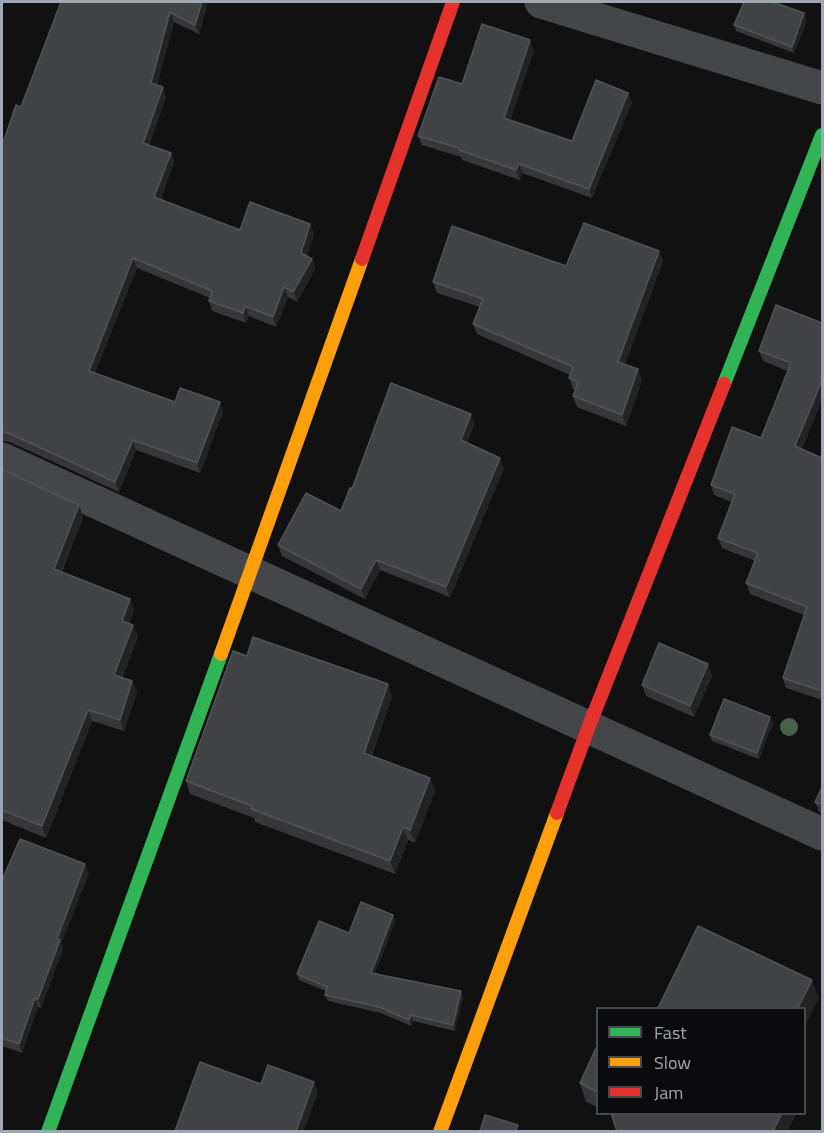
<!DOCTYPE html>
<html>
<head>
<meta charset="utf-8">
<style>
	body { margin:0 }
	#map { position:relative; width:824px; height:1133px; overflow:hidden; background:#111; font-family:"Titillium Web",sans-serif }
	canvas { display:block }
	.frame { position:absolute; inset:0; border:3px solid #a0a7b4; pointer-events:none }
	.legend { position:absolute; left:596px; top:1007px; width:210px; height:108px; box-sizing:border-box; background:#0b0b0d; border:2px solid #474950; margin:0; padding:8px 10px; list-style:none; font-size:18px; color:#a0a7b4 }
	.legend li { display:flex; align-items:center; gap:12px; height:30px }
	.legend b { width:30px; border:2px solid #474950 }
</style>
</head>
<body>
<div id="map">
<canvas width="824" height="1133"></canvas>
<div class="frame"></div>
<ul class="legend">
<li><b style="height:8px;background:#30b455"></b>Fast</li>
<li><b style="height:8px;background:#ff9f0a"></b>Slow</li>
<li><b style="height:8px;background:#e5322d"></b>Jam</li>
</ul>
</div>
<script>
const ctx = document.querySelector('canvas').getContext('2d');
ctx.lineJoin = 'round';
const shape = rows => new Path2D(rows.map(r => 'M' + r).join(''));
function trace(path, color, width, dash) { ctx.strokeStyle = color; ctx.lineWidth = width; ctx.lineCap = dash ? 'butt' : 'round'; ctx.setLineDash(dash || []); ctx.stroke(path); }
function fillPath(path, color) { ctx.fillStyle = color; ctx.fill(path, 'evenodd'); }
trace(shape([
	[541,2,822,88],
	[2,459,822,834]
]), '#45464a', 33);
trace(shape([
	[724,384,822,135],
	[48,1132,221,654]
]), '#30b455', 14);
trace(shape([
	[221,654,362,259],
	[440,1132,557,813]
]), '#ff9f0a', 14);
trace(shape([
	[362,259,453,2],
	[557,813,589,726,724,384]
]), '#e5322d', 14);
ctx.fillStyle = '#486149';
for (const [x, y] of [
	[789,727]
]) { ctx.beginPath(); ctx.arc(x, y, 9, 0, 2 * Math.PI); ctx.fill(); }
fillPath(shape([
	[61,2,208,2,199,34,174,22,157,85,166,97,149,145,171,153,174,162,161,199,240,230,310,224,314,234,307,256,312,259,315,269,297,302,288,297,276,327,249,316,246,323,212,311,209,301,210,298,137,268,95,373,175,402,220,402,223,412,200,473,136,450,119,492,10,442,2,441,2,140,4,140,21,107],
	[807,20,794,53,736,31,734,25],
	[534,50,510,120,572,141,628,93,632,102,592,198,522,173,520,180,462,160,461,157,422,145,418,136,462,84],
	[659,251,663,261,625,364,642,380,626,426,577,407,573,396,575,390,573,389,569,378,570,375,477,334,473,324,480,307,437,293,433,282,566,266],
	[822,323,802,449,822,458,822,700,786,688,783,678,804,615,750,594,746,583,755,561,722,548,718,538,732,502,714,495,711,485,761,438,788,371,763,361,759,351],
	[474,424,467,443,504,468,450,597,380,570,365,599,282,556,278,545,341,511,352,489],
	[2,475,83,517,62,572,130,599,134,610,129,624,133,625,138,637,122,678,132,681,137,693,124,731,92,721,46,838,2,820],
	[247,656,388,684,392,697,372,756,430,778,435,791,415,843,408,840,395,874,255,822,254,818,190,794,186,781],
	[708,664,712,676,694,717,646,696,642,685],
	[773,723,759,759,712,741,710,735],
	[822,787,822,814,819,812,815,802],
	[89,873,61,944,63,949,41,1008,38,1007,22,1053,2,1046,2,880],
	[393,915,395,921,375,973,463,997,455,1031,413,1021,411,1026,381,1013,328,1001,325,995,326,991,299,980,297,974,349,933],
	[597,1046,597,1107,586,1102,580,1083]
]), '#37373a');
fillPath(shape([
	[202,2,208,2,199,34,195,25],
	[170,12,174,22,155,93,151,83],
	[804,13,807,20,794,53,792,47],
	[530,40,534,50,508,128,504,118],
	[163,87,166,97,146,152,143,143],
	[628,93,632,102,592,198,589,189],
	[171,153,174,162,158,207,154,197],
	[519,164,522,173,520,180,516,170],
	[310,224,314,234,305,263,301,253],
	[659,251,663,261,622,372,618,362],
	[133,258,137,268,92,381,89,371],
	[312,259,315,269,297,302,293,292],
	[284,287,288,297,276,327,273,317],
	[245,306,249,316,246,323,243,313],
	[638,369,642,380,626,426,622,415],
	[822,380,822,400,799,457,795,446],
	[220,402,223,412,200,473,197,463],
	[471,414,474,424,464,450,461,440],
	[133,440,136,450,119,492,115,482],
	[500,458,504,468,450,597,446,587],
	[79,505,83,517,58,580,54,569],
	[376,560,380,570,365,599,361,589],
	[130,599,134,610,126,632,122,621],
	[133,625,138,637,118,687,114,675],
	[708,664,712,676,694,717,690,706],
	[132,681,137,693,124,731,120,720],
	[388,684,392,697,368,766,364,753],
	[88,710,92,721,46,838,42,826],
	[770,717,773,723,759,759,757,753],
	[430,778,435,791,415,843,410,830],
	[403,827,408,840,395,874,390,861],
	[85,864,89,873,61,944,63,949,41,1008,38,999,57,939],
	[393,915,395,921,373,979,371,973],
	[812,980,819,998,804,1028,804,1008,798,1008],
	[461,991,463,997,455,1031,453,1025],
	[35,998,38,1007,22,1053,19,1044],
	[411,1015,413,1021,411,1026,409,1020],
	[314,1082,318,1093,304,1131,296,1131],
	[782,1113,797,1113,788,1131,773,1131]
]), '#232324');
const building = shape([
	[61,2,202,2,195,25,170,12,151,83,163,87,143,143,171,153,154,197,240,230,250,202,310,224,301,253,312,259,293,292,284,287,273,317,245,306,243,313,209,301,212,291,133,258,89,371,175,402,180,388,220,402,197,463,133,440,115,482,6,432,2,432,2,140,4,140,16,105,21,107,61,2],
	[744,2,773,2,804,13,792,47,734,25,744,2],
	[482,24,530,40,504,118,572,141,596,80,628,93,589,189,519,164,516,170,459,150,459,148,418,136,439,77,462,84,482,24],
	[584,223,659,251,618,362,638,369,622,415,573,396,578,382,569,378,573,367,473,324,483,299,433,282,452,226,566,266,584,223],
	[776,305,822,323,822,380,795,446,822,458,822,691,783,678,807,607,746,583,758,553,718,538,735,494,711,485,732,427,761,438,791,363,759,351,776,305],
	[391,383,471,414,461,440,500,458,446,587,376,560,361,589,278,545,306,493,341,511,350,488,352,489,391,383],
	[3,470,79,505,54,569,130,599,122,621,133,625,114,675,132,681,120,720,88,710,42,826,2,810,2,475,3,470],
	[253,637,388,684,364,753,430,778,410,830,403,827,390,861,251,809,252,806,186,781,233,651,247,656,253,637],
	[659,643,708,664,690,706,642,685,659,643],
	[724,699,770,717,757,753,710,735,724,699],
	[822,787,822,805,815,802,822,787],
	[20,839,85,864,57,939,60,940,38,999,35,998,19,1044,2,1038,2,880,20,839],
	[361,902,393,915,371,973,461,991,453,1025,411,1015,409,1020,379,1007,325,995,327,987,297,974,319,921,349,933,361,902],
	[698,926,812,980,798,1008,658,1008,698,926],
	[597,1046,597,1092,580,1083,597,1046],
	[200,1062,261,1084,268,1065,314,1082,296,1131,175,1131,200,1062],
	[611,1113,782,1113,773,1131,617,1131,611,1113],
	[485,1115,518,1125,516,1131,480,1131,485,1115]
]);
fillPath(building, '#424347');
trace(building, '#515358', 1.5);
</script>
</body>
</html>
